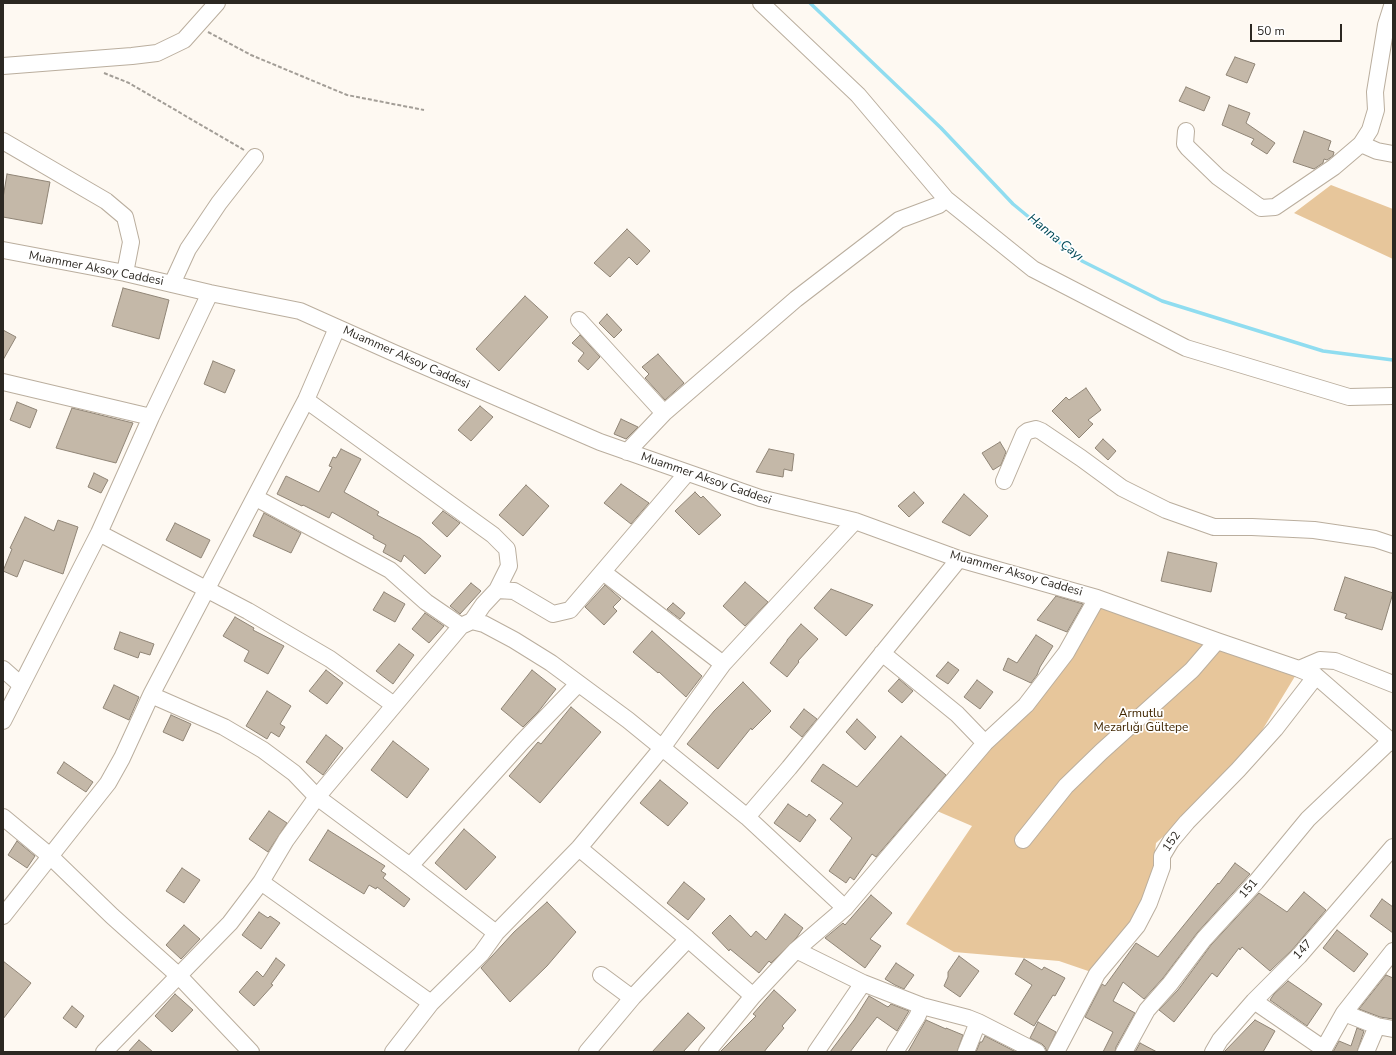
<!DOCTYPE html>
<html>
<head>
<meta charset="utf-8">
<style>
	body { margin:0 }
	#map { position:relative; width:1396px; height:1055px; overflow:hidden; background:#fef9f2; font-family:"Nunito Sans",sans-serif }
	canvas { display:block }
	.frame { position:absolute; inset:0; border:4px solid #2c2822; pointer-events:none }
	.scale { position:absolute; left:1250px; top:24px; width:92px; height:18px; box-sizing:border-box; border:2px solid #2c2822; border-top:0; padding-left:5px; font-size:12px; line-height:14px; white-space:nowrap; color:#2c2822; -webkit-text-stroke:3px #fff; paint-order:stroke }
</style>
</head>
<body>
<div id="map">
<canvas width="1396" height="1055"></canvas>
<div class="frame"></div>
<div class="scale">50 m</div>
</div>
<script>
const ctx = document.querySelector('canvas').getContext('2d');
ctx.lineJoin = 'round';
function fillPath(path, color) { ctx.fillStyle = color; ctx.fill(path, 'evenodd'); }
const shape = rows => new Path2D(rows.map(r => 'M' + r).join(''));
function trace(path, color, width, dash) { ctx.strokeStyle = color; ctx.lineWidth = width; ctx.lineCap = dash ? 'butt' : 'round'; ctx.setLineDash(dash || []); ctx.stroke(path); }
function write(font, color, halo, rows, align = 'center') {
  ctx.font = font + ' "Nunito Sans",sans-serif'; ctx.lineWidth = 3.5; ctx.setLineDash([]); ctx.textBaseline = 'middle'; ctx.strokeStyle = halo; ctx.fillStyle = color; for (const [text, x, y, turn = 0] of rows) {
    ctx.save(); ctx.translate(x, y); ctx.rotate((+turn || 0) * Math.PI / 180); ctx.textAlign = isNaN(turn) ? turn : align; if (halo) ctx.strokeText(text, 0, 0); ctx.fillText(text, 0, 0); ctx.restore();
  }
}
fillPath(shape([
	[1331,185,1393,209,1393,259,1294,213],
	[1097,598,1297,673,1238,770,1156,843,1149,903,1097,974,1059,961,954,952,906,924,972,826,930,808,1026,705]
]), '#e7c69b');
trace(shape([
	[810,3,941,128,1013,204,1082,261,1162,301,1323,351,1393,360]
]), '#90ddf0', 3.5);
const building = shape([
	[1235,57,1255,64,1247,83,1226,75,1235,57],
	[1186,87,1210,97,1204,111,1179,101,1186,87],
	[1229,105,1250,113,1246,123,1275,143,1267,154,1251,144,1254,139,1222,125,1229,105],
	[1304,131,1331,141,1328,150,1334,152,1333,156,1327,160,1324,159,1323,163,1314,169,1293,162,1304,131],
	[7,174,50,182,42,224,3,217,3,198,7,174],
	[627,229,650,251,637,265,629,257,610,277,594,263,627,229],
	[123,288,169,300,159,339,112,326,123,288],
	[525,296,548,317,499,371,476,349,525,296],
	[607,314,622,330,614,338,599,323,607,314],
	[3,330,16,337,3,360,3,330],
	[580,335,600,357,588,370,578,361,584,353,572,343,580,335],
	[658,354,684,383,665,400,645,378,649,374,642,367,658,354],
	[213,361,235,370,225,393,204,384,213,361],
	[1086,388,1101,410,1088,420,1093,424,1079,438,1052,411,1066,397,1069,400,1086,388],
	[17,402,37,410,30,428,10,420,17,402],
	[480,406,493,417,471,441,458,430,480,406],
	[72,408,133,423,116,463,56,448,72,408],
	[621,419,638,427,626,439,614,434,621,419],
	[1103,439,1116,451,1108,460,1095,448,1103,439],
	[1000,442,1006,452,1001,465,993,470,982,453,1000,442],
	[341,449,361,459,344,492,379,512,377,515,420,538,441,556,425,574,404,555,401,562,383,552,386,545,373,538,374,536,332,512,329,518,303,505,302,506,277,494,286,476,319,492,332,467,329,466,333,457,336,458,341,449],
	[769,449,794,454,792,471,784,469,783,477,756,472,769,449],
	[94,473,108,480,101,493,88,487,94,473],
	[621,484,649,503,631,524,604,503,621,484],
	[526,485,549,506,523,536,499,515,526,485],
	[695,492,701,498,703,496,721,515,699,535,675,511,695,492],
	[914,492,924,503,909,517,898,506,914,492],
	[964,494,988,516,970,536,942,522,964,494],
	[443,511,460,523,447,537,432,523,443,511],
	[264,513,301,533,291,553,253,536,264,513],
	[25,517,54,531,58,520,78,527,63,574,24,560,17,577,3,571,12,549,10,548,25,517],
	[175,523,210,540,201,558,166,540,175,523],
	[1168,552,1217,563,1211,592,1161,581,1168,552],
	[1345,577,1393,593,1382,630,1345,618,1347,614,1334,610,1345,577],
	[745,582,768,602,745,626,723,606,745,582],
	[471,583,481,591,460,614,450,606,471,583],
	[605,585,621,599,613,607,617,611,604,625,585,607,605,585],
	[831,589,873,605,846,636,814,608,831,589],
	[384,592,405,604,395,622,373,610,384,592],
	[1056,596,1083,604,1067,632,1037,620,1056,596],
	[673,603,685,613,680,619,667,609,673,603],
	[425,613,444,626,429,643,412,629,425,613],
	[235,617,254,628,253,630,284,646,268,674,244,661,249,651,223,636,235,617],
	[801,624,818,639,798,661,799,662,787,677,770,663,787,641,787,640,801,624],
	[652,631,702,676,686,697,659,672,658,673,633,652,652,631],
	[120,632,154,644,150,655,140,652,138,658,114,649,120,632],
	[1036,635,1053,646,1040,667,1037,675,1031,683,1003,670,1008,658,1017,663,1036,635],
	[399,644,414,655,393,684,376,671,399,644],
	[948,662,959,670,948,684,936,676,948,662],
	[326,670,343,683,327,704,309,691,326,670],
	[532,670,556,689,538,712,523,727,501,709,532,670],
	[899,679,913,691,902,703,888,691,899,679],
	[977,680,993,692,980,709,964,697,977,680],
	[743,682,771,711,752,730,751,728,718,769,687,744,714,711,743,682],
	[114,685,139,697,129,720,103,708,114,685],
	[267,691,291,706,280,724,285,727,279,737,271,732,267,739,246,726,267,691],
	[571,707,601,732,540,803,509,776,538,742,541,744,571,707],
	[804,709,817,719,802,737,790,727,804,709],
	[171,715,191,724,183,741,163,732,171,715],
	[857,719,876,737,865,750,846,732,857,719],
	[326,735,343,748,323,775,306,762,326,735],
	[901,736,946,775,876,857,872,854,854,880,850,877,846,883,829,871,852,838,830,819,843,803,811,781,823,764,857,787,901,736],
	[393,741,429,769,407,798,371,770,393,741],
	[64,762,93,782,86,792,57,773,64,762],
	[660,780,688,803,668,826,640,803,660,780],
	[788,804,807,817,809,814,816,820,800,842,774,823,788,804],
	[269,811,287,823,268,852,249,839,269,811],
	[464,829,496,857,466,890,435,863,464,829],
	[328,830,385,866,381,871,386,874,383,878,410,899,404,907,377,887,376,889,369,885,364,894,309,860,328,830],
	[17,841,35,856,27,868,8,855,17,841],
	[1235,863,1250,874,1197,933,1163,978,1144,999,1123,982,1113,1001,1135,1013,1116,1047,1115,1052,1103,1052,1113,1032,1085,1017,1102,984,1105,986,1136,943,1158,957,1218,883,1219,884,1235,863],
	[182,868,200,880,184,903,166,891,182,868],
	[684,882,705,899,688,920,667,903,684,882],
	[1304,892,1326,910,1292,950,1270,971,1242,947,1240,950,1239,948,1217,977,1212,973,1174,1022,1159,1010,1178,990,1211,945,1259,893,1287,912,1304,892],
	[871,895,892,913,870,939,881,946,865,968,825,938,843,923,845,925,871,895],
	[1382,899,1393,907,1393,933,1370,916,1382,899],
	[547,902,576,932,547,966,510,1002,481,968,514,932,547,902],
	[259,912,268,918,270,916,280,923,261,949,242,935,259,912],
	[785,914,803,928,797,937,771,963,769,961,759,973,730,949,729,951,712,933,730,915,751,937,756,931,766,940,785,914],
	[184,925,200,939,181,959,166,945,184,925],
	[1337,930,1368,954,1354,972,1323,948,1337,930],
	[959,956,979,971,960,997,944,986,948,977,948,972,959,956],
	[276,958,285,965,271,984,273,985,254,1006,239,992,257,971,263,977,276,958],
	[1024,959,1042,970,1044,967,1065,978,1055,996,1053,995,1034,1026,1014,1014,1032,985,1015,974,1024,959],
	[3,961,31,983,3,1019,3,961],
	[896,963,914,975,904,989,895,985,885,979,896,963],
	[1386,975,1393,978,1393,1019,1380,1017,1359,1009,1386,975],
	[1288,981,1322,1004,1307,1026,1270,1000,1274,994,1288,981],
	[774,990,796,1010,782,1026,784,1028,767,1048,764,1052,720,1052,756,1016,753,1014,774,990],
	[175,994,193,1010,172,1032,155,1016,175,994],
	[869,996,888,1007,891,1004,909,1011,897,1031,877,1017,850,1052,830,1052,854,1020,869,996],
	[72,1006,84,1016,76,1028,63,1018,72,1006],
	[688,1013,705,1028,683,1052,652,1052,688,1013],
	[926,1020,946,1029,946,1028,963,1035,957,1052,908,1052,926,1020],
	[1255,1020,1275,1031,1263,1052,1224,1052,1255,1020],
	[1038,1022,1056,1032,1047,1052,1045,1047,1042,1044,1030,1038,1038,1022],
	[1357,1028,1364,1031,1357,1052,1333,1052,1339,1041,1351,1046,1357,1028],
	[985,1036,1016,1052,976,1052,980,1042,982,1042,985,1036],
	[139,1040,153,1052,128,1052,139,1040],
	[1140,1043,1157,1052,1135,1052,1140,1043]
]);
fillPath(building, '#c4b8a8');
trace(building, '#908576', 1);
const minor = shape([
	[761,3,858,95,946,199,1033,269,1186,348,1349,397,1393,396],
	[3,66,132,56,157,53,184,40,217,3],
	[1186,131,1185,144,1188,148,1218,177,1261,208,1275,207,1334,167,1361,144,1370,130,1376,110,1375,92,1386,25,1393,3],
	[3,141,106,201,125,217,131,242,125,273],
	[1361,144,1377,151,1393,154],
	[3,250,125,273,210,293,300,311,394,353,600,442,760,498,855,521,959,559,1097,598,1217,641,1299,669,1316,676,1393,743],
	[172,284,188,249,219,203,255,157],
	[579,320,664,413],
	[3,382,151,417],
	[306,400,493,535,507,549,509,566,497,590],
	[627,452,664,413,796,299,899,220,939,205,946,199],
	[1004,481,1024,434,1028,431,1036,429,1041,431,1081,458,1122,488,1166,510,1214,527,1252,527,1314,530,1375,539,1393,545],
	[256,498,390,570,426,602,461,626],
	[99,533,248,611,330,659,394,705],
	[603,572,723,664],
	[472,621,484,624,514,640,551,663,628,720,747,817,845,908],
	[882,653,957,714,985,743],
	[3,669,21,685],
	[1299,669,1320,660,1335,661,1393,684],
	[151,695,224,727,263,750,294,773,317,797,410,866,496,933],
	[3,721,99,533,151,417,210,293],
	[3,817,50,856,112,916,179,976,251,1052],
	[747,817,789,768,959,559],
	[1023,840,1066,786,1101,752,1192,670,1217,641],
	[579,848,688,939,753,996],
	[410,866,522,742,578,684],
	[261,882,431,1003],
	[3,916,108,783,122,758,151,695,306,400,337,328],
	[796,950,863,983,922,1006,968,1018,978,1022,1037,1052],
	[1393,951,1344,1013,1377,1026,1393,1029],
	[601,975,628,995,633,997,688,939],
	[1254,1001,1324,1049],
	[104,1052,230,923,261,882,286,840,317,797,461,626,472,621,483,605,497,590,514,591,553,614,570,610,687,473],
	[393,1052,431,1003,481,954,496,933,579,848,662,748,723,664,855,521],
	[587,1052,633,997],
	[707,1052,753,996,796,950,845,908,985,743,1026,705,1066,653,1097,598],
	[816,1052,863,983],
	[895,1052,917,1017,922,1006],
	[966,1052,978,1022],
	[1056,1052,1097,974,1137,926,1149,903,1162,867,1162,856,1171,841,1187,822,1238,770,1275,729,1316,676],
	[1124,1052,1147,1010,1170,984,1204,939,1256,882,1308,819,1390,741],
	[1213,1052,1220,1040,1254,1001,1299,956,1393,847],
	[1322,1052,1344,1013],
	[1366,1052,1377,1026]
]);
trace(minor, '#baae9e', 18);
trace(shape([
	[208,32,251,55,347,95,424,110],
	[104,73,129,83,244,150]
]), '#a39e97', 2, [4, 2]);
trace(minor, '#fff', 16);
write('12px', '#2c2822', '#fff', [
	["Muammer Aksoy Caddesi",96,269,11],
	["Muammer Aksoy Caddesi",406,358,24],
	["Muammer Aksoy Caddesi",706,479,19],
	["Muammer Aksoy Caddesi",1016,574,16],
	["152",1172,842,-55],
	["151",1249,889,-49],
	["147",1303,950,-48]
]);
write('12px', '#402600', '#fff', [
	["Armutlu",1141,714],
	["Mezarlığı Gültepe",1141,728]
]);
write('italic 13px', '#024a58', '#fff', [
	["Hanna Çayı",1055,238,39]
]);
</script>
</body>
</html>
